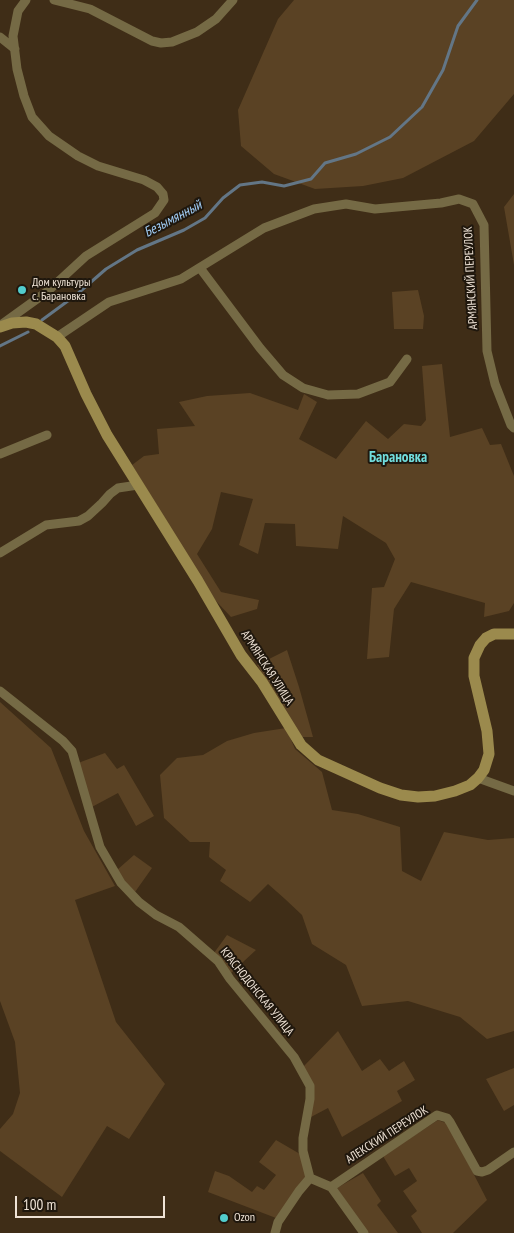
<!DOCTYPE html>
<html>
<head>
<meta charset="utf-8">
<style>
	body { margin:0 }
	#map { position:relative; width:514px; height:1233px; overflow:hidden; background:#3f2d17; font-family:"PT Sans Narrow",sans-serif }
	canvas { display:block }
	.scale { position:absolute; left:15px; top:1196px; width:150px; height:22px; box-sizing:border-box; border:2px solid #efe3d6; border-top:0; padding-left:6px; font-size:15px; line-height:18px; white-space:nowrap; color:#efe3d6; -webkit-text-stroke:4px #1f170d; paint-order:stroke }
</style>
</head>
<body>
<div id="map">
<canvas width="514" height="1233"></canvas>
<div class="scale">100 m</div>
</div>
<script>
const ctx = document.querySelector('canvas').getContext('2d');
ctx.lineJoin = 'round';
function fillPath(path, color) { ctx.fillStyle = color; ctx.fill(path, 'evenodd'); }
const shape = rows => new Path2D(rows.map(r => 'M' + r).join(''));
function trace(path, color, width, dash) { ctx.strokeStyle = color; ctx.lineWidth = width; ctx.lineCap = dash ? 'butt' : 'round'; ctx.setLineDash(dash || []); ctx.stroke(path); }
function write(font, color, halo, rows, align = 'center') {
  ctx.font = font + ' "PT Sans Narrow",sans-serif'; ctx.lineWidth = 4; ctx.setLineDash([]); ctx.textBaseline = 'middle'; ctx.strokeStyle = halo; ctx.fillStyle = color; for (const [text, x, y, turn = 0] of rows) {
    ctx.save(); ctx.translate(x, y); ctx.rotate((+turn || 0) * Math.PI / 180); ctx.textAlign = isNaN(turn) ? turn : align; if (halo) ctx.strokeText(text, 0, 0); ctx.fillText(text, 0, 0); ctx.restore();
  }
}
fillPath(shape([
	[294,0,514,0,514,94,474,141,403,178,363,186,315,189,274,174,241,146,238,110,278,19],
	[514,194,514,265,504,207],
	[418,290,424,316,423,329,394,329,392,292],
	[442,364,450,437,482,428,490,445,501,444,514,476,514,603,509,611,484,617,485,603,411,582,394,609,389,657,367,659,372,588,384,587,395,559,386,543,343,516,338,549,296,546,295,524,265,523,258,554,239,545,253,499,221,492,212,529,197,554,221,592,259,600,257,609,231,617,215,600,132,465,144,456,159,454,157,429,195,426,179,402,207,396,250,393,298,410,304,394,317,402,299,439,336,459,366,421,388,439,404,424,421,426,426,420,422,366],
	[287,650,299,687,313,737,301,737,257,665],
	[0,702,51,748,84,831,115,886,75,900,116,1022,165,1084,129,1139,107,1126,62,1197,0,1151,0,1129,13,1114,20,1093,15,1042,0,1001],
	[286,728,295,749,322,772,332,810,358,814,400,827,402,871,421,881,444,832,488,840,514,838,514,1031,487,1039,460,1017,408,1001,362,1006,346,965,312,944,302,915,285,899,268,884,250,902,220,881,226,870,209,857,210,842,190,842,164,818,160,775,177,758,203,755,227,741,254,733],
	[105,753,117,769,124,765,154,816,136,826,118,793,90,808,78,763],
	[134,855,152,868,135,892,124,882,117,870],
	[227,935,256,950,230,974,214,953],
	[338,1031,362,1071,380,1059,389,1071,404,1061,415,1080,397,1091,402,1101,342,1137,328,1108,311,1117,303,1067],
	[514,1068,514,1105,504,1111,486,1079],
	[438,1120,448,1124,487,1200,453,1233,422,1233,411,1216,417,1211,403,1191,417,1181,409,1168,395,1176,383,1156],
	[276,1140,300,1154,307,1178,276,1218,208,1192,215,1171,229,1176,252,1192,257,1186,264,1190,276,1175,259,1162],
	[363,1173,381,1201,377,1205,398,1233,368,1233,337,1188]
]), '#5a4224');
trace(shape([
	[42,320,76,295,106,269,137,250,184,230,205,218,223,198,240,185,262,182,284,186,311,179,325,163,356,154,390,137,422,107,443,70,458,26,477,0],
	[0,346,28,332]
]), '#637686', 3);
trace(shape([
	[54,0,90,9,152,41,161,43,172,42,197,32,216,19,233,0],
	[0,37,15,49],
	[200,268,260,348,283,375,303,388,328,395,358,394,390,382,407,359],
	[2,324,48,291,86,256,155,213,164,200,163,194,157,187,144,180,98,166,78,156,49,136,32,117,24,96,17,69,13,36,18,11,26,0],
	[57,337,109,302,181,279,264,228,314,209,346,204,375,209,441,203,459,199,473,204,484,225,487,351,495,384,511,425,514,428],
	[0,454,47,435],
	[0,553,46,525,79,521,88,516,102,503,110,494,118,488,138,485],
	[0,691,63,741,72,751,100,847,121,883,139,902,156,915,179,927,218,961,230,979,294,1057,310,1086,310,1099,303,1138,303,1151,310,1178,331,1187,364,1233],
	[478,778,514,791],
	[331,1187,437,1115,447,1118,450,1122,477,1171,482,1172,488,1170,514,1152],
	[275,1233,278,1222,299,1191,310,1178]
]), '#756a45', 9);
trace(shape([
	[0,327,12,323,26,322,36,324,57,337,65,346,86,394,107,435,198,581,241,655,262,682,301,745,318,760,380,788,401,795,418,797,435,796,455,791,470,785,478,778,484,770,489,754,487,731,474,676,474,658,480,645,486,638,494,634,514,634]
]), '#9b8a4d', 11);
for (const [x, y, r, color] of [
	[22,290,5,"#52cdcd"],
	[224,1218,5,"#52cdcd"]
]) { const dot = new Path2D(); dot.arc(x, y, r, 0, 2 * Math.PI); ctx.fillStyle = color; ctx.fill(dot); trace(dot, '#1f170d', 2); }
write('12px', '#efe3d6', '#1f170d', [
	["АРМЯНСКИЙ ПЕРЕУЛОК",471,278,-93],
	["АРМЯНСКАЯ УЛИЦА",267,668,57],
	["КРАСНОДОНСКАЯ УЛИЦА",257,992,51],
	["АЛЕКСКИЙ ПЕРЕУЛОК",387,1135,-33]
]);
write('12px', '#efe3d6', '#1f170d', [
	["Дом культуры",32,283],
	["с. Барановка",32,297],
	["Ozon",234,1218]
], 'left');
write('italic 14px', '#a2cef7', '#1f170d', [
	["Безымянный",173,219,-28]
]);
write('bold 15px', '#71dddd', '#1f170d', [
	["Барановка",398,458]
]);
</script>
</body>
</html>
